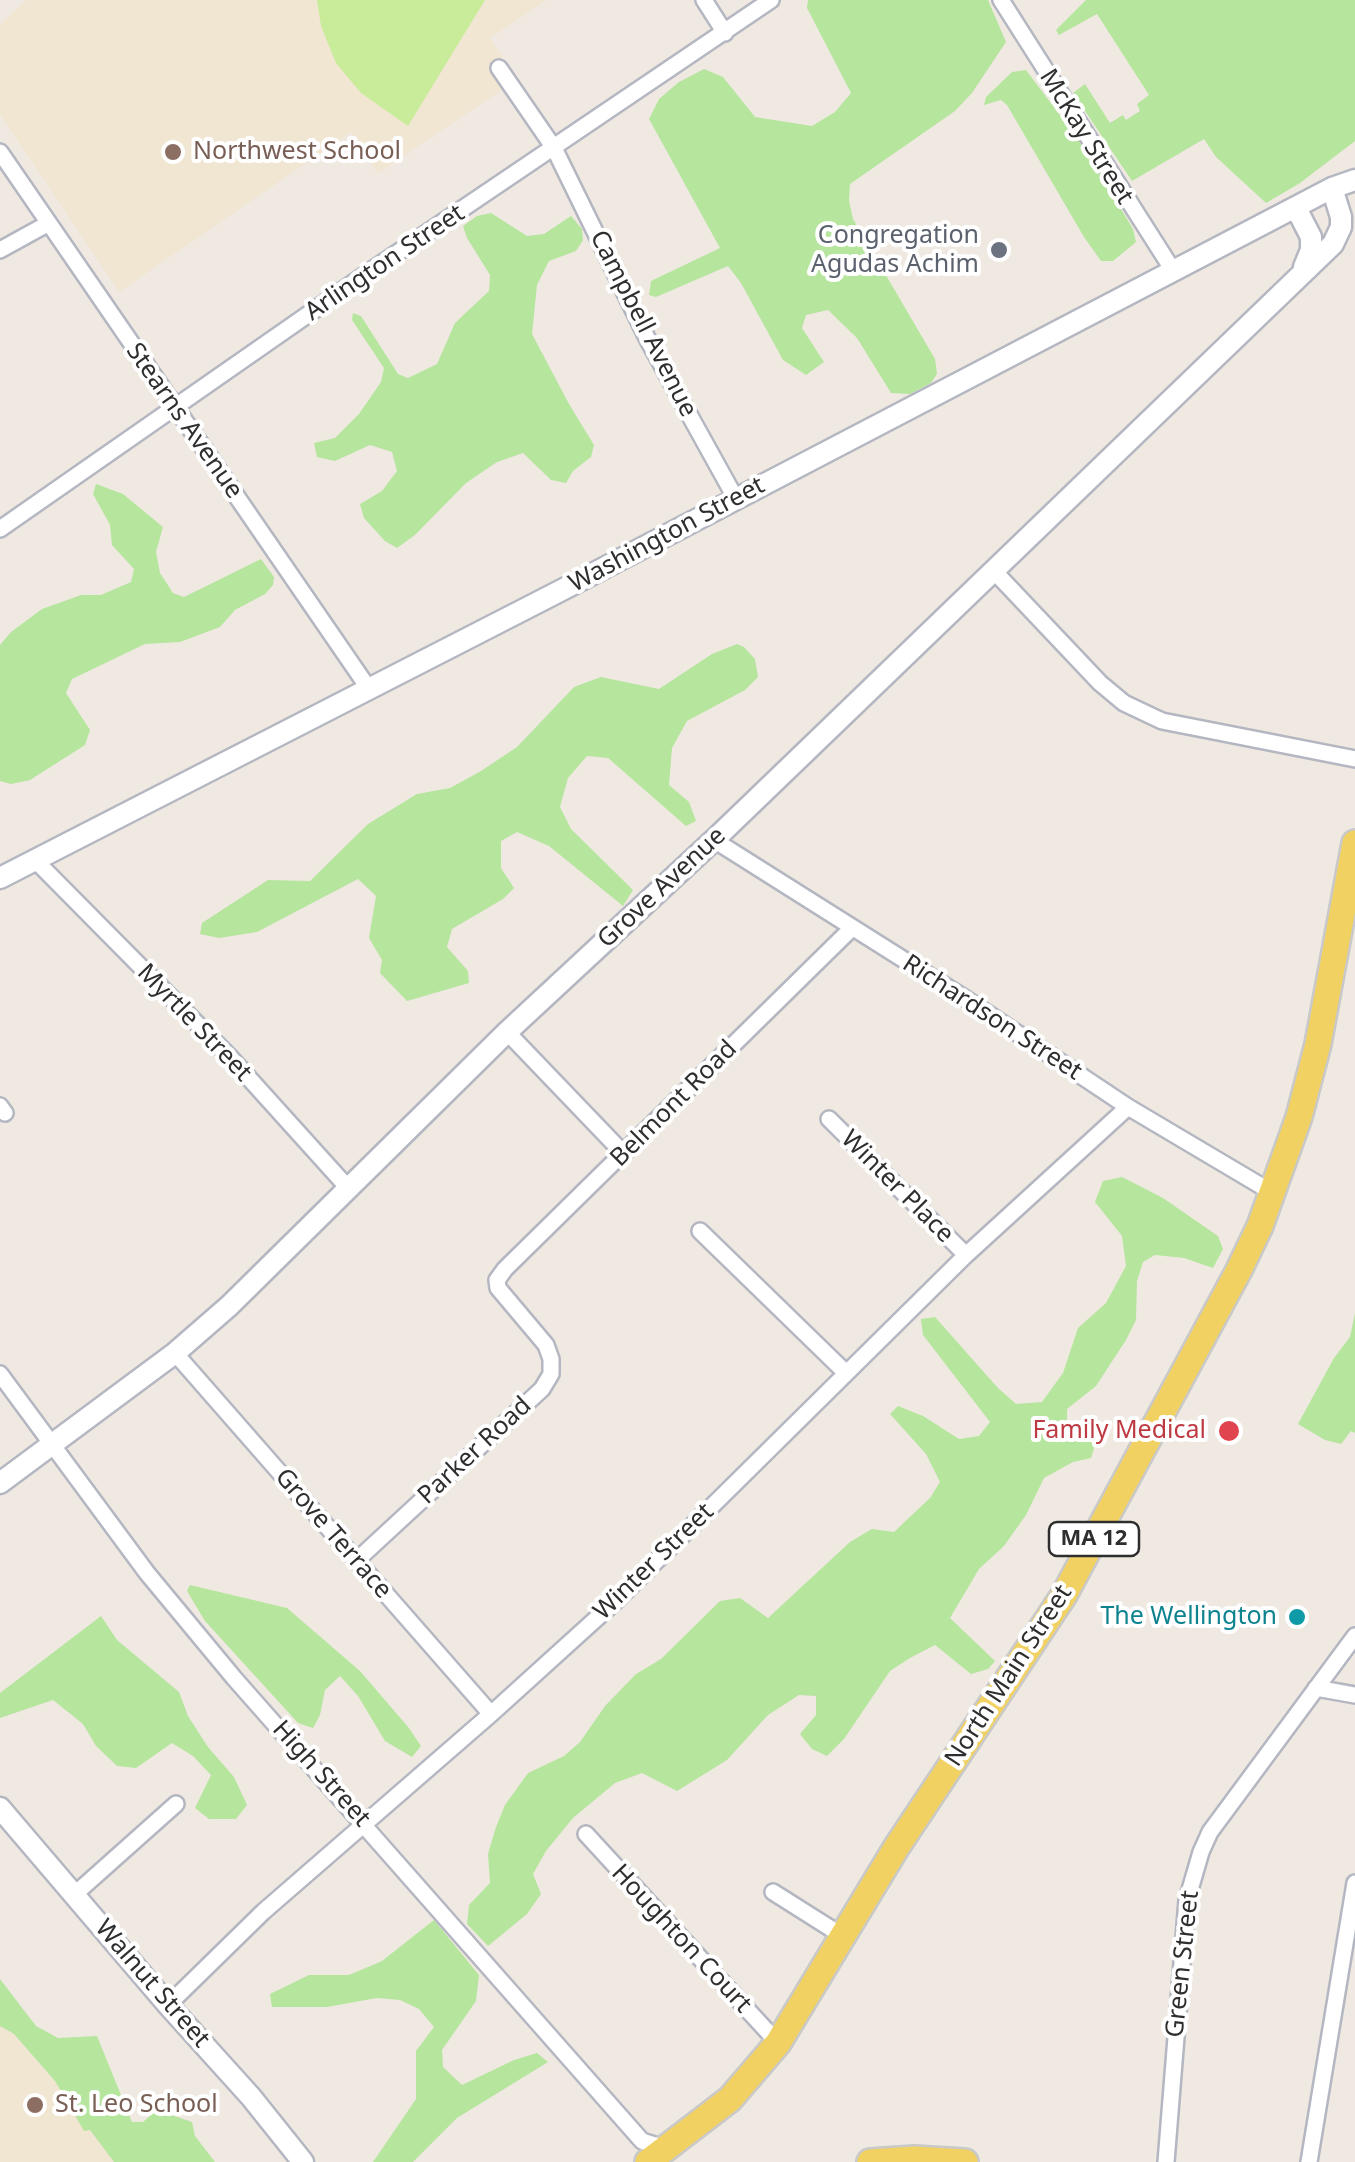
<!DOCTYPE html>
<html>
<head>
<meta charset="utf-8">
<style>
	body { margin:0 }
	canvas { display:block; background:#efe9e1 }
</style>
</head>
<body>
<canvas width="1355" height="2162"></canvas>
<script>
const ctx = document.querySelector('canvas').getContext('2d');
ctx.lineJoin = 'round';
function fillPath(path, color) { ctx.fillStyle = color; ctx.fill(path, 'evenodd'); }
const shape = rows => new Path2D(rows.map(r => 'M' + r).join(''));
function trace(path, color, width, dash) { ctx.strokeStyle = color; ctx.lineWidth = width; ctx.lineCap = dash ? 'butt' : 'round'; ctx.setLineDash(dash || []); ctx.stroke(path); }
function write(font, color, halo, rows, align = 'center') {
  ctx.font = font + ' "Noto Sans",sans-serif'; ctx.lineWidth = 8; ctx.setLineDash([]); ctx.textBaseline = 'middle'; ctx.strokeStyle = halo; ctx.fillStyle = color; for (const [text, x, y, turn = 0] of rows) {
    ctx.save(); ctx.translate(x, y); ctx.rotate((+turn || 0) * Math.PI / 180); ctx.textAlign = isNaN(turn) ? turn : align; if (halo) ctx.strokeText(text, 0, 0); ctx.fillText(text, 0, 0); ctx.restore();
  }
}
fillPath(shape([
	[26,0,546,0,490,38,517,80,378,173,351,132,119,292,0,114,0,25],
	[0,2026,14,2034,55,2081,84,2131,90,2129,114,2162,0,2162]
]), '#f0e6d1');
fillPath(shape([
	[808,0,988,0,1006,42,972,93,955,111,850,184,849,201,853,219,935,359,937,374,931,383,910,394,891,393,857,338,828,310,806,315,802,328,824,362,806,375,783,360,741,283,728,266,656,297,649,295,651,281,720,248,649,119,659,99,679,82,704,69,723,77,755,117,812,126,835,112,851,93,807,8],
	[1086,0,1355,0,1355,141,1300,183,1266,203,1216,157,1204,139,1132,181,1073,93,1085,84,1110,123,1123,115,1126,120,1140,111,1137,104,1149,95,1097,14,1059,35,1056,30],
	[1026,70,1084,147,1133,229,1136,242,1113,261,1101,261,1084,237,1007,105,1001,100,984,105,986,97,1012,72],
	[491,213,527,236,544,234,571,216,582,229,583,240,576,251,549,261,537,285,532,334,569,404,594,445,591,457,573,471,566,483,551,480,523,453,497,462,466,483,415,535,397,548,385,541,364,518,360,504,382,491,397,471,392,452,370,445,335,461,317,457,314,443,335,438,359,414,381,382,384,368,352,320,353,313,361,316,398,374,408,378,437,364,455,323,489,291,490,275,467,238,463,226,477,216],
	[96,484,123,494,163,527,156,552,160,573,173,593,184,597,261,559,274,577,273,585,265,594,235,610,220,627,180,642,145,644,72,679,66,693,90,730,85,745,30,780,11,784,0,781,0,645,11,632,42,609,81,595,101,595,131,582,134,569,112,545,110,525,93,494],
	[737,644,744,647,755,659,758,677,745,690,687,721,672,748,669,785,689,802,696,821,686,826,608,758,587,756,568,778,560,807,571,829,633,890,623,906,549,846,517,832,501,841,501,868,514,888,503,899,452,929,447,947,468,971,469,983,407,1001,380,973,382,960,369,938,376,896,358,879,257,932,219,938,200,934,202,923,268,880,310,881,368,824,417,794,450,788,481,771,517,747,574,687,601,677,659,689,712,654],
	[1122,1177,1163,1198,1218,1236,1223,1249,1213,1268,1184,1258,1155,1255,1143,1262,1137,1281,1136,1320,1126,1340,1096,1386,1067,1409,1067,1426,1095,1445,1091,1458,1073,1462,1044,1478,1026,1515,1004,1546,979,1569,950,1618,995,1661,988,1669,971,1674,935,1645,910,1658,890,1671,844,1739,827,1756,812,1749,800,1734,816,1715,816,1696,799,1695,768,1715,727,1760,677,1791,642,1773,615,1783,573,1818,546,1851,533,1874,541,1894,527,1914,488,1946,467,1924,469,1905,490,1883,488,1854,496,1827,505,1805,528,1773,564,1756,580,1742,605,1706,636,1674,661,1659,720,1601,740,1598,768,1618,850,1542,872,1529,894,1532,930,1498,940,1482,926,1454,890,1414,898,1406,923,1416,959,1439,979,1436,990,1422,923,1335,921,1319,935,1317,998,1388,1016,1404,1042,1402,1063,1373,1078,1328,1106,1303,1126,1266,1122,1236,1095,1202,1103,1181],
	[1355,1313,1355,1433,1351,1431,1341,1444,1325,1440,1298,1424,1334,1358,1350,1337],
	[190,1585,287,1608,360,1671,409,1728,421,1746,412,1757,385,1741,358,1696,340,1676,325,1690,320,1715,313,1728,298,1723,205,1621,187,1591],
	[101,1616,117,1640,179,1692,188,1716,208,1747,234,1777,247,1805,236,1819,209,1819,195,1808,211,1775,193,1756,172,1743,136,1768,117,1766,96,1746,83,1724,53,1700,0,1718,0,1693],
	[434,1920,479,1975,476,2001,442,2050,443,2067,462,2085,514,2060,537,2053,548,2062,457,2118,413,2162,373,2162,416,2099,416,2051,434,2027,419,2009,400,2000,377,1998,327,2007,272,2007,270,1994,309,1975,349,1975,382,1961],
	[0,1979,36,2026,58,2038,97,2036,132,2122,143,2122,157,2110,192,2122,195,2136,215,2162,114,2162,90,2130,84,2131,55,2081,14,2034,0,2026]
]), '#b6e59e');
fillPath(shape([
	[317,0,485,0,408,126,361,93,336,63,321,26]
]), '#c9ec9a');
const minor = shape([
	[704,0,725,33],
	[1001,0,1174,272],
	[499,68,554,148,649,342,736,499],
	[0,152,369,689],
	[0,250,49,223],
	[0,529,366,274,771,0],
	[993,570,1100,683,1124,703,1162,721,1355,759],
	[714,840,966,999,1128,1107,1273,1193],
	[35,860,229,1056,349,1189],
	[507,1032,624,1154],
	[0,1106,5,1113],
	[829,1119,966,1255],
	[700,1231,846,1373],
	[175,1353,491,1714],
	[0,1374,147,1573,234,1678,642,2141,667,2149],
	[356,1561,542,1389,551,1374,551,1359,546,1345,498,1288,497,1280,505,1269,852,928],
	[1316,1688,1355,1695],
	[586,1834,778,2043],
	[773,1892,841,1935],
	[75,1894,176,1804],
	[168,2005,263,1912,491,1714,618,1599,966,1255,1128,1107],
	[1166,2162,1187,1900,1201,1852,1210,1832,1355,1636],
	[1309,2162,1355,1883]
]);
const tertiary = shape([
	[1296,208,1311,237,1311,250,1304,267],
	[0,878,558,592,1332,188,1355,180],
	[0,1483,175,1353,229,1306,507,1032,716,838,1333,244,1341,227,1341,217,1332,188],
	[0,1808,168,2005,251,2097,303,2162]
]);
const primary = shape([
	[648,2162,730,2099,778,2043,896,1848,1064,1595,1239,1270,1260,1226,1299,1117,1318,1044,1355,843],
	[870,2162,914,2159,965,2162]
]);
trace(minor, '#b4b7c1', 20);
trace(tertiary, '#b4b7c1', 25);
trace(primary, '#c9c9c9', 30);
trace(minor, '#fff', 15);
trace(tertiary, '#fff', 20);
trace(primary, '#f2d163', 25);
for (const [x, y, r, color] of [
	[173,152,10,"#8d6e63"],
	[999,250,10,"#6b7280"],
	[1229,1431,12,"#e0444e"],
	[1297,1617,10,"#0f9aa8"],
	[35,2105,10,"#8d6e63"]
]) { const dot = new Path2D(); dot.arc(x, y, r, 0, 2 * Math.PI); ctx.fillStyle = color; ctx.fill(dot); trace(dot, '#fff', 4); }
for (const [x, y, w] of [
	[1094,1539,90]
]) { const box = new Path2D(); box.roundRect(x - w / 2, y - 17, w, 34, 8); ctx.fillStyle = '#fff'; ctx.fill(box); trace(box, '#2e2e2e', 2.5); }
write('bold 22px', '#2e2e2e', null, [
	["MA 12",1094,1539]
]);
write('25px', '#2e2e2e', '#fff', [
	["McKay Street",1086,137,58],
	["Arlington Street",385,263,-34],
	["Campbell Avenue",643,324,63],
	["Stearns Avenue",184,421,55],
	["Washington Street",667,535,-28],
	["Grove Avenue",662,888,-43],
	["Richardson Street",992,1018,33],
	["Myrtle Street",194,1023,46],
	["Belmont Road",674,1104,-45],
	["Winter Place",897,1187,45],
	["Parker Road",475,1451,-43],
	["Grove Terrace",333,1534,49],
	["Winter Street",654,1562,-44],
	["North Main Street",1009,1676,-57],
	["High Street",321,1774,48],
	["Houghton Court",681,1939,47],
	["Green Street",1183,1964,-84],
	["Walnut Street",152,1984,49]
]);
write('25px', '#785e54', '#fff', [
	["Northwest School",193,152],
	["St. Leo School",55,2105]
], 'left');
write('25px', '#5b616d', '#fff', [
	["Congregation",979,236],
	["Agudas Achim",979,265]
], 'right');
write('25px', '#be3a42', '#fff', [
	["Family Medical",1206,1431]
], 'right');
write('25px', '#0d838f', '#fff', [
	["The Wellington",1277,1617]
], 'right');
</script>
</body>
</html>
